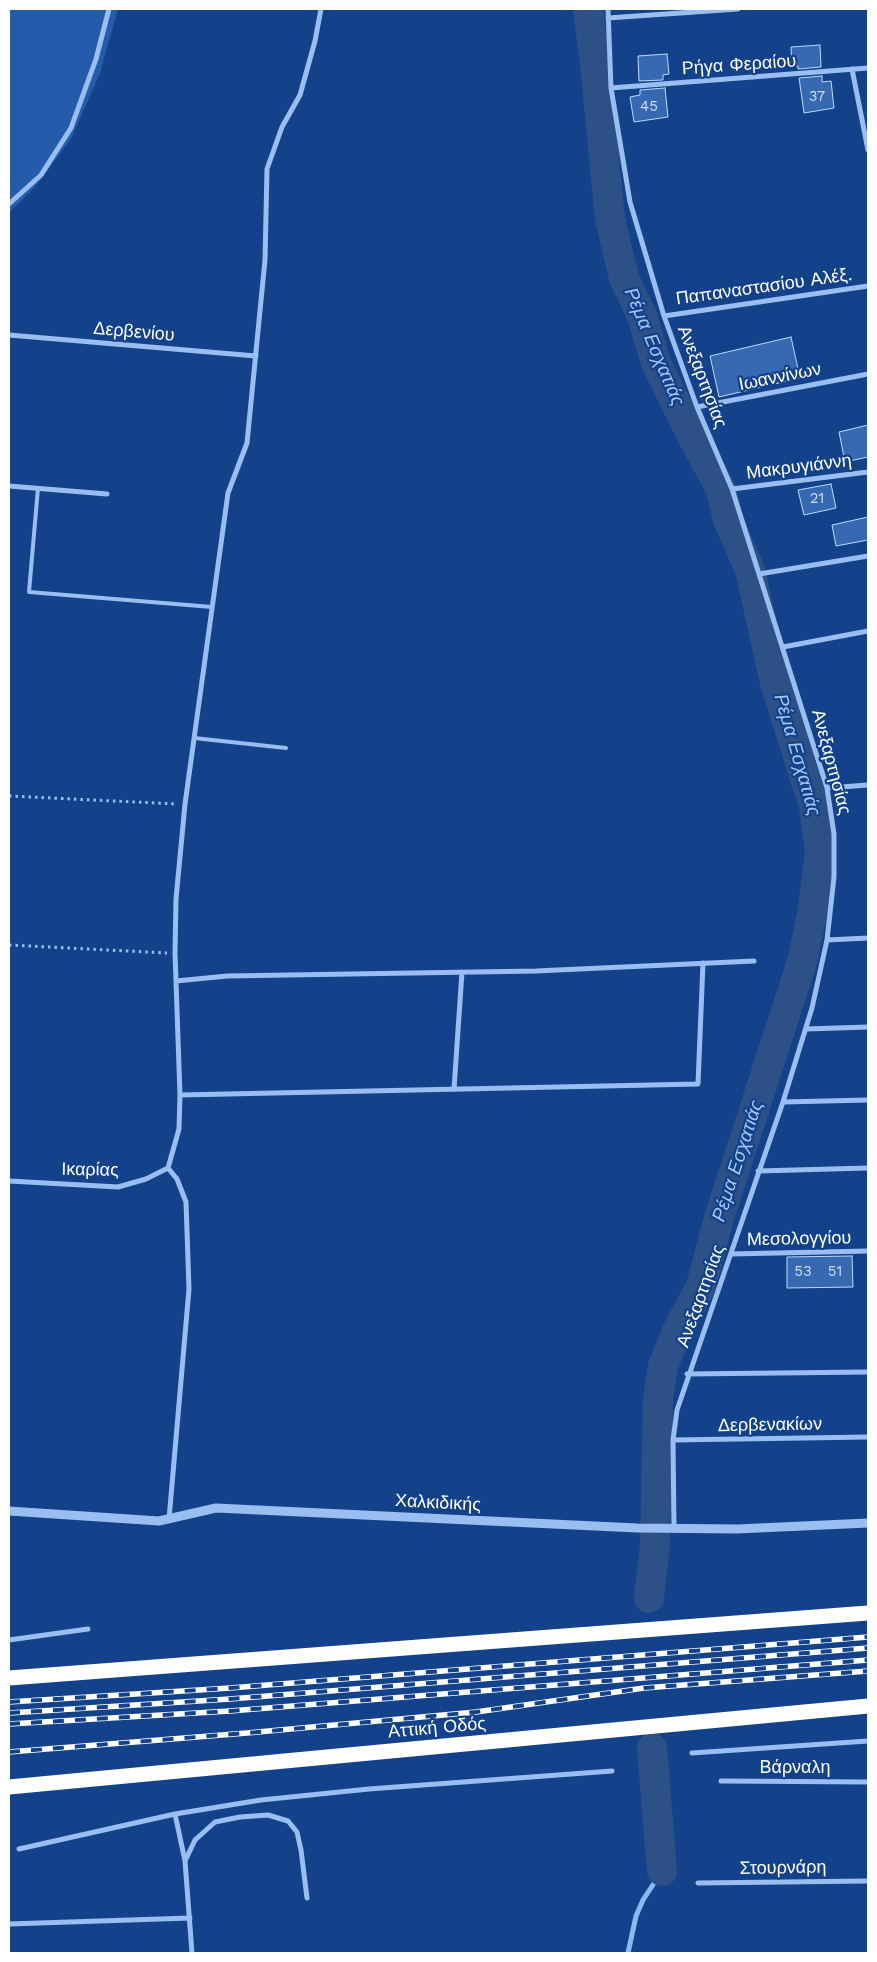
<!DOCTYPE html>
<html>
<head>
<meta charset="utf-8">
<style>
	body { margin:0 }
	#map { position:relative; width:877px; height:1962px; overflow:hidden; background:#13428b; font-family:"Work Sans",sans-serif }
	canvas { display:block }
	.frame { position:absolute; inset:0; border:10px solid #fff; pointer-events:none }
</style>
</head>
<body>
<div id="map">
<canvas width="877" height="1962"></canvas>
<div class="frame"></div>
</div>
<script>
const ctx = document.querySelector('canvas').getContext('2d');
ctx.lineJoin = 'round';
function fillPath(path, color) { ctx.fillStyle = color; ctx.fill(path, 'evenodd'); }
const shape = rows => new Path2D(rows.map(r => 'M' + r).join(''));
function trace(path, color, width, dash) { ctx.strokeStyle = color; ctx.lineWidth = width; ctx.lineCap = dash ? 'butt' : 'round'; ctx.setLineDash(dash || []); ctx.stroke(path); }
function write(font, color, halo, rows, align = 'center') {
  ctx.font = font + ' "Work Sans",sans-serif'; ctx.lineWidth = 4.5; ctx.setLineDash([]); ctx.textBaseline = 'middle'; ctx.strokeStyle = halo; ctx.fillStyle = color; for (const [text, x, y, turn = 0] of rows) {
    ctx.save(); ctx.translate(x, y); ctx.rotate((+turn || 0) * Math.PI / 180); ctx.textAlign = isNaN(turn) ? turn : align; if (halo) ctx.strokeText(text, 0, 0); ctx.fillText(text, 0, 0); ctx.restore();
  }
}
fillPath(shape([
	[9,9,118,9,100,73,71,139,35,187,9,213]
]), '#245baa');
trace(shape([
	[628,1953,636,1916,643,1900,662,1871]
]), '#8cb8f4', 5);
trace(shape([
	[588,9,595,64,610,219,624,278,642,316,656,363,693,438,721,489,728,520,750,570,775,683,814,806,820,852,812,914,802,962,719,1218,701,1286,678,1329,663,1366,658,1399,655,1545,649,1598],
	[652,1748,662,1871]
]), '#2d5187', 30);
const building = shape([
	[820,45,821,67,798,69,798,66,792,67,791,47,820,45],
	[667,54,669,74,663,75,663,80,639,81,638,56,667,54],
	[822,76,822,82,831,81,834,108,804,113,799,78,822,76],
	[665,88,668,117,634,122,630,97,640,95,640,90,665,88],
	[791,337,800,378,719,397,710,356,791,337],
	[868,425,868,457,845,462,839,432,868,425],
	[831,484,836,508,804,515,798,490,831,484],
	[868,517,868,540,836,546,832,525,868,517],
	[852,1256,853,1287,787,1288,787,1257,852,1256]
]);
fillPath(building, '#3669b2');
trace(building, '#c0d9fc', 1);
trace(shape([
	[9,796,177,804],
	[9,945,167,953]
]), '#9abef1', 3, [2.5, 4]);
trace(shape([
	[38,488,29,592,212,607],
	[194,738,286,748]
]), '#9abef1', 4);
trace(shape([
	[608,9,611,88,630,202,664,316,697,407,732,489,827,788,834,834,834,877,827,940,812,1008,783,1102,677,1410,673,1440,674,1529],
	[608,18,738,9],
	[852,69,868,150],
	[611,88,868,68],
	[9,204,41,175,71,128,96,59,109,9],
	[664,316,868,286],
	[9,335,256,356],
	[697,407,868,374],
	[9,486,107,494],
	[732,489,868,472],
	[759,574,868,556],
	[783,647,868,631],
	[827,788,868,785],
	[827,940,868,938],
	[176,981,227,976,536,971,754,961],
	[806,1029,868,1027],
	[454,1089,462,972],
	[180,1095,698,1084,703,963],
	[783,1102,868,1100],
	[758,1171,868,1168],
	[9,1181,118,1187,146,1179,168,1168],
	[731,1254,868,1251],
	[687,1374,868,1372],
	[673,1440,868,1437],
	[169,1519,189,1289,186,1202,177,1179,168,1168,179,1129,180,1095,175,953,176,899,185,804,228,493,247,443,265,260,267,169,282,127,300,95,315,41,321,9],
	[9,1640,88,1629],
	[692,1753,868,1741],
	[721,1781,868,1782],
	[175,1814,185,1861,192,1953],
	[19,1849,175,1814,261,1800,369,1789,612,1771],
	[185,1861,195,1840,215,1822,240,1817,268,1815,288,1821,297,1832,301,1850,307,1898],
	[698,1883,868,1881],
	[9,1924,190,1918]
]), '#9abef1', 5);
trace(shape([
	[9,1511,159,1521,216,1508,637,1528,737,1529,868,1523]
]), '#9abef1', 9);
trace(shape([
	[9,1678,868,1613],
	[9,1787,868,1706]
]), '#fff', 15);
const rail = shape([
	[9,1702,230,1688,868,1637],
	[9,1713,230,1699,868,1648],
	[9,1724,230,1711,868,1660],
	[9,1752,247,1733,476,1712,644,1688,868,1671]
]);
trace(rail, '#fff', 5.5);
trace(rail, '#13428b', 4, [11]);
write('15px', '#cddaec', null, [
	["37",817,97],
	["45",649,107],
	["21",817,499],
	["53",803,1272],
	["51",835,1272]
]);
write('18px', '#fff', '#13428b', [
	["Ρήγα Φεραίου",739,65,-4],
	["Παπαναστασίου Αλέξ.",764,287,-8],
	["Δερβενίου",134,332,5],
	["Ανεξαρτησίας",702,377,69],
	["Ιωαννίνων",780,377,-11],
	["Μακρυγιάννη",799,467,-7],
	["Ανεξαρτησίας",831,762,75],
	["Ικαρίας",90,1170,1],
	["Μεσολογγίου",799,1239,-1],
	["Ανεξαρτησίας",701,1296,-70],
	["Δερβενακίων",770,1425,-1],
	["Χαλκιδικής",438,1503,3],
	["Αττική Οδός",437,1728,-5],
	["Βάρναλη",795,1768],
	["Στουρνάρη",783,1868,-1]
]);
write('italic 19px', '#a6c8f8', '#13428b', [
	["Ρέμα Εσχατιάς",654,347,67],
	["Ρέμα Εσχατιάς",797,755,74],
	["Ρέμα Εσχατιάς",738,1161,-72]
]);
</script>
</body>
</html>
